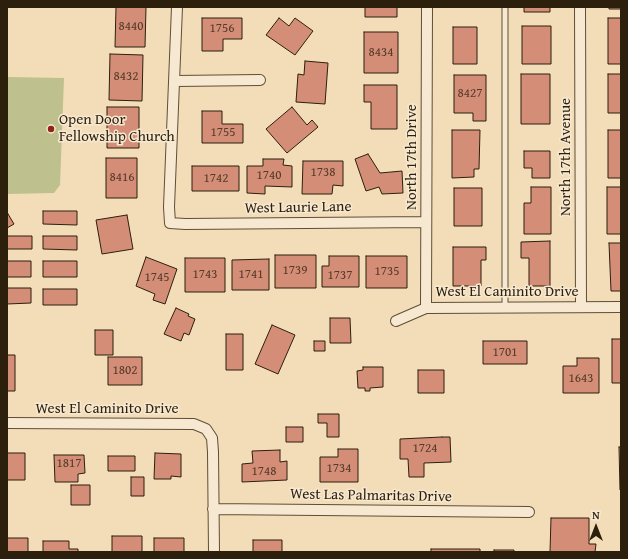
<!DOCTYPE html>
<html>
<head>
<meta charset="utf-8">
<style>
	body { margin:0 }
	#map { position:relative; width:628px; height:559px; overflow:hidden; background:#f3ddb8; font-family:"Gentium Book Plus",serif }
	canvas { display:block }
	.frame { position:absolute; inset:0; border:8px solid #2c1f0c; pointer-events:none }
	.north { position:absolute; left:576px; top:507px; width:40px; height:40px; -webkit-text-stroke:3px #f7e9d1; paint-order:stroke; rotate:0deg; font-size:11px; font-weight:700; line-height:16px; text-align:center; color:#2c1f0c }
	.north::after { content:''; display:block; margin:auto; width:14px; height:18px; background:#2c1f0c; clip-path:polygon(50% 0,100% 100%,50% 72%,0 100%) }
</style>
</head>
<body>
<div id="map">
<canvas width="628" height="559"></canvas>
<div class="frame"></div>
<div class="north">N</div>
</div>
<script>
const ctx = document.querySelector('canvas').getContext('2d');
ctx.lineJoin = 'round';
function fillPath(path, color) { ctx.fillStyle = color; ctx.fill(path, 'evenodd'); }
const shape = rows => new Path2D(rows.map(r => 'M' + r).join(''));
function trace(path, color, width, dash) { ctx.strokeStyle = color; ctx.lineWidth = width; ctx.lineCap = dash ? 'butt' : 'round'; ctx.setLineDash(dash || []); ctx.stroke(path); }
function write(font, color, halo, rows, align = 'center') {
  ctx.font = font + ' "Gentium Book Plus",serif'; ctx.lineWidth = 3; ctx.setLineDash([]); ctx.textBaseline = 'middle'; ctx.strokeStyle = halo; ctx.fillStyle = color; for (const [text, x, y, turn = 0] of rows) {
    ctx.save(); ctx.translate(x, y); ctx.rotate((+turn || 0) * Math.PI / 180); ctx.textAlign = isNaN(turn) ? turn : align; if (halo) ctx.strokeText(text, 0, 0); ctx.fillText(text, 0, 0); ctx.restore();
  }
}
fillPath(shape([
	[7,77,64,78,60,185,54,193,7,194]
]), '#bec08d');
const building = shape([
	[116,7,146,7,145,47,115,47,116,7],
	[365,7,397,7,397,17,365,17,365,7],
	[524,7,550,7,550,12,524,12,524,7],
	[609,7,621,7,621,9,609,9,609,7],
	[202,18,242,18,242,39,223,39,223,51,202,51,202,18],
	[279,18,289,26,295,18,313,31,295,55,266,35,279,18],
	[608,18,621,18,621,64,608,64,608,18],
	[522,26,551,26,551,64,522,64,522,26],
	[453,27,477,27,477,64,453,64,453,27],
	[364,32,398,32,398,73,364,73,364,32],
	[110,54,143,55,142,101,109,100,110,54],
	[305,61,328,63,325,104,296,102,298,74,304,75,305,61],
	[521,74,550,74,550,124,521,124,521,74],
	[608,74,621,74,621,113,608,113,608,74],
	[454,75,486,75,486,121,473,121,473,113,454,113,454,75],
	[364,85,397,85,397,129,371,129,371,102,364,102,364,85],
	[107,107,139,107,139,148,107,148,107,107],
	[292,107,307,125,312,120,318,127,287,153,266,129,292,107],
	[202,111,222,111,222,124,243,124,243,143,202,143,202,111],
	[452,130,480,130,479,169,474,169,474,177,452,178,452,130],
	[608,130,621,130,621,178,608,178,608,130],
	[524,151,550,151,550,178,532,178,532,168,524,168,524,151],
	[368,154,380,173,402,171,403,193,382,194,379,187,366,191,355,159,368,154],
	[106,158,137,158,137,198,106,198,106,158],
	[263,159,284,159,283,165,292,166,292,187,265,186,265,194,247,193,247,166,263,166,263,159],
	[303,161,343,161,343,186,333,185,332,194,302,194,303,161],
	[192,166,239,166,239,191,192,191,192,166],
	[531,187,551,187,551,234,524,234,524,203,531,203,531,187],
	[607,187,621,187,621,234,607,234,607,187],
	[454,188,482,188,482,226,454,226,454,188],
	[43,211,77,211,77,225,43,224,43,211],
	[8,214,14,224,7,228,7,215,8,214],
	[127,215,133,249,102,254,96,220,127,215],
	[7,236,32,236,32,249,7,249,7,236],
	[43,236,77,236,77,250,43,249,43,236],
	[550,241,550,286,529,286,529,258,521,258,521,242,550,241],
	[609,243,621,243,621,291,611,291,609,243],
	[453,247,486,247,486,260,481,260,481,286,453,286,453,247],
	[275,255,316,255,316,288,275,288,275,255],
	[329,256,359,256,359,287,322,287,322,266,329,266,329,256],
	[366,256,407,256,407,288,366,288,366,256],
	[146,257,177,269,165,304,153,300,155,294,136,286,146,257],
	[185,258,225,258,225,292,185,292,185,258],
	[269,259,269,290,232,290,232,260,269,259],
	[7,261,31,261,31,277,7,277,7,261],
	[43,261,77,261,77,277,43,277,43,261],
	[7,288,31,288,31,303,7,304,7,288],
	[43,289,77,289,77,305,43,305,43,289],
	[176,308,189,314,188,316,195,319,189,335,184,333,181,341,164,334,176,308],
	[330,318,350,318,351,343,330,343,330,318],
	[272,325,295,335,278,374,255,364,272,325],
	[95,330,113,330,113,355,95,355,95,330],
	[226,334,243,334,243,370,226,370,226,334],
	[612,339,621,339,621,383,612,383,612,339],
	[314,341,325,341,325,351,314,351,314,341],
	[483,341,527,341,527,364,483,364,483,341],
	[7,355,15,355,15,391,7,391,7,355],
	[108,357,142,357,142,385,108,385,108,357],
	[577,358,599,358,599,393,563,393,563,366,577,366,577,358],
	[363,367,383,367,383,387,370,388,370,391,365,391,365,388,358,388,357,371,363,370,363,367],
	[418,370,444,370,444,393,418,393,418,370],
	[318,414,339,414,339,437,327,437,327,423,318,423,318,414],
	[286,427,303,427,303,442,286,442,286,427],
	[442,437,450,437,451,462,424,463,424,477,409,477,408,459,400,459,400,439,442,437],
	[619,447,621,447,621,490,620,490,619,447],
	[338,449,358,449,358,482,320,482,320,457,338,457,338,449],
	[280,450,280,462,287,461,287,480,242,482,242,464,253,463,252,451,280,450],
	[7,453,25,453,25,480,7,480,7,453],
	[155,453,181,454,181,477,171,476,171,479,154,479,155,453],
	[54,455,84,455,85,473,78,474,78,482,55,482,54,455],
	[108,456,135,456,135,471,108,471,108,456],
	[131,477,144,477,144,496,131,496,131,477],
	[71,485,90,485,90,505,71,505,71,485],
	[551,518,589,518,589,544,596,544,595,552,550,552,551,518],
	[112,536,142,536,142,552,112,552,112,536],
	[7,538,28,538,28,552,7,552,7,538],
	[154,538,184,538,184,552,154,552,154,538],
	[253,540,282,540,282,552,253,552,253,540],
	[43,541,69,541,69,549,78,549,78,552,43,552,43,541],
	[431,549,480,549,480,552,431,552,431,549],
	[494,550,514,550,514,552,494,552,494,550]
]);
fillPath(building, '#d48e78');
trace(building, '#2c1f0c', 1);
const lane = shape([
	[505,307,505,7]
]);
const street = shape([
	[177,7,169,207,170,223,185,224,426,222],
	[580,7,581,307],
	[175,81,260,80],
	[426,308,427,7],
	[396,321,426,308,621,307],
	[7,423,194,424,206,429,212,438,213,452,214,552],
	[213,509,529,512]
]);
trace(lane, '#5e4e37', 7);
trace(street, '#5e4e37', 12);
trace(lane, '#f7e9d1', 5);
trace(street, '#f7e9d1', 10);
for (const [x, y, r, color] of [
	[51,129,4,"#8f2418"]
]) { const dot = new Path2D(); dot.arc(x, y, r, 0, 2 * Math.PI); ctx.fillStyle = color; ctx.fill(dot); trace(dot, '#f7e9d1', 1.5); }
write('13px', '#563b27', null, [
	["8440",131,27],
	["1756",222,29],
	["8434",381,53],
	["8432",126,77],
	["8427",470,94],
	["1755",223,133],
	["1738",323,173],
	["1740",269,176],
	["8416",122,178],
	["1742",216,179],
	["1739",295,271],
	["1735",387,272],
	["1743",205,275],
	["1741",251,275],
	["1737",340,276],
	["1745",157,278],
	["1701",505,353],
	["1802",125,371],
	["1643",581,379],
	["1724",425,449],
	["1817",69,464],
	["1734",339,469],
	["1748",264,472]
]);
write('15px', '#2c1f0c', '#f7e9d1', [
	["Open Door",59,120],
	["Fellowship Church",59,137]
], 'left');
write('15px', '#2c1f0c', '#f7e9d1', [
	["North 17th Drive",412,157,-90],
	["North 17th Avenue",566,157,-90],
	["West Laurie Lane",298,208,-1],
	["West El Caminito Drive",507,292],
	["West El Caminito Drive",107,409],
	["West Las Palmaritas Drive",371,496,1]
]);
</script>
</body>
</html>
